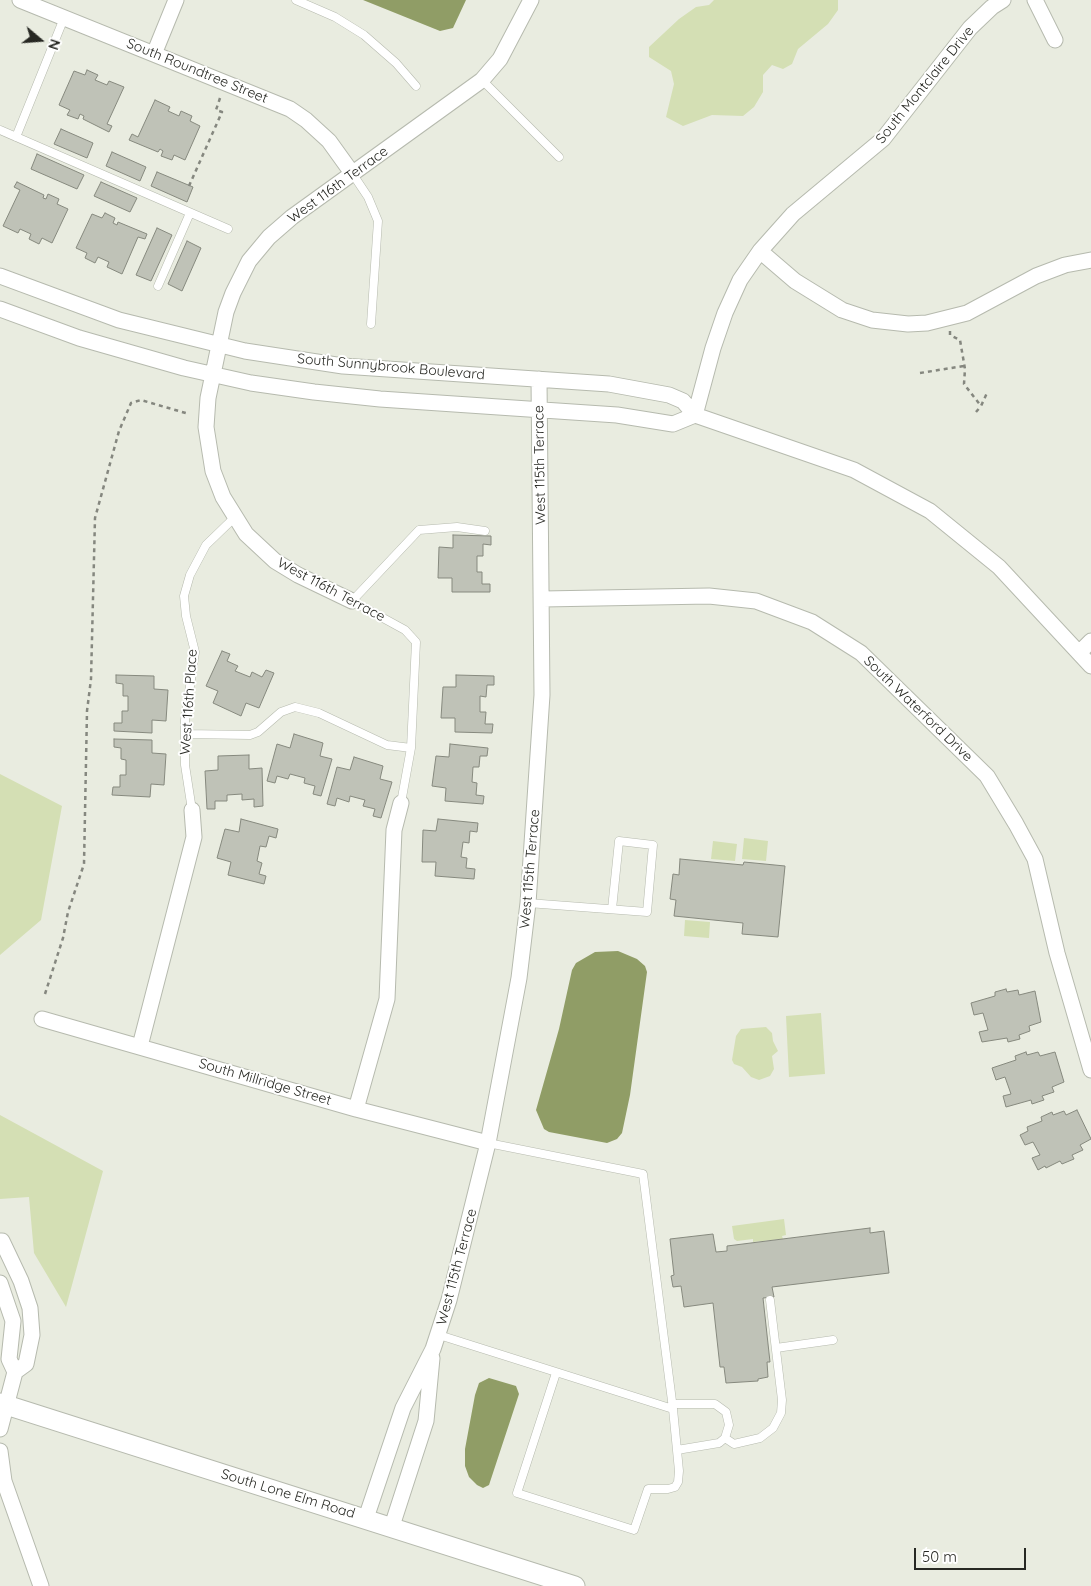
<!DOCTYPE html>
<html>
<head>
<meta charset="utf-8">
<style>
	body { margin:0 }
	#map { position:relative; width:1091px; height:1586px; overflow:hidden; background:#e9ece0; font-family:Quicksand,sans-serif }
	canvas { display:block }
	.north { position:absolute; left:15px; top:15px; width:50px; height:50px; -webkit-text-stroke:4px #fff; paint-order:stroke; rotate:108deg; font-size:14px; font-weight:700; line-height:20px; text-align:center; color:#272823 }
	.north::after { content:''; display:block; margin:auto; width:18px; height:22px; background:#272823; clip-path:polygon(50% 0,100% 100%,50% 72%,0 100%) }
	.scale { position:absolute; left:914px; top:1548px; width:112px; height:22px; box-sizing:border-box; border:2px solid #272823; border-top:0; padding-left:6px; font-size:15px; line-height:18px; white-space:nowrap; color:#272823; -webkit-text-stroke:4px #fff; paint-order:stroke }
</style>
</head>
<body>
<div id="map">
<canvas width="1091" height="1586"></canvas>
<div class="north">N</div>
<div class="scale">50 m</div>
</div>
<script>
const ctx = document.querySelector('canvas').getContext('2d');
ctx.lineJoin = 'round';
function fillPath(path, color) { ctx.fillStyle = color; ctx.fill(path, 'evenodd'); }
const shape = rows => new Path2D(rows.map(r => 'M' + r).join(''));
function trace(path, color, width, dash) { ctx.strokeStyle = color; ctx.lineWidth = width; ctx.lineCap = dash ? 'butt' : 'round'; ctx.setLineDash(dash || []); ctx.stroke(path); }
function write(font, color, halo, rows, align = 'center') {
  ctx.font = font + ' Quicksand,sans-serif'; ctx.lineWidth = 4; ctx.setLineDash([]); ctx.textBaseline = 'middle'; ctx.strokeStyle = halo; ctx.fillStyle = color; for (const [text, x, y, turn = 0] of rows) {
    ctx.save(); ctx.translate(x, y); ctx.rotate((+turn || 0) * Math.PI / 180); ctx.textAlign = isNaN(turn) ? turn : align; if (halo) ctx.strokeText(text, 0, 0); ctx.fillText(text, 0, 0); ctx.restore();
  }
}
fillPath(shape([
	[714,0,838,0,838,10,828,24,798,49,792,64,783,69,772,65,763,75,763,92,754,107,743,116,712,115,683,126,666,117,674,84,671,71,649,57,649,47,679,19,696,7,709,5],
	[0,774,62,806,41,920,0,955],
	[744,838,768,841,766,861,742,859],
	[713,841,737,844,735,861,711,859],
	[685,920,710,922,709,938,684,936],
	[821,1013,825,1074,789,1077,786,1016],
	[766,1027,772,1033,773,1041,778,1051,772,1056,774,1069,770,1076,759,1080,751,1077,742,1067,734,1064,732,1060,736,1036,741,1029],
	[0,1115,103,1171,66,1307,34,1253,29,1197,0,1199],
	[784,1219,786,1235,782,1236,783,1239,753,1242,753,1239,737,1241,734,1239,732,1226]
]), '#d4dfb4');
fillPath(shape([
	[363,0,466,0,453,28,440,31],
	[618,951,637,959,645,966,647,972,630,1095,622,1133,617,1139,607,1143,549,1132,544,1129,536,1110,559,1029,572,970,576,963,595,952],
	[489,1378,516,1386,519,1394,489,1485,483,1488,477,1485,469,1477,465,1466,465,1449,475,1395,479,1383]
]), '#909d66');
const building = shape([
	[87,70,98,75,95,80,107,85,109,81,124,87,107,124,112,126,109,132,83,119,84,116,80,114,78,119,67,115,70,110,59,105,74,71,85,75,87,70],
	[155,100,170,107,168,111,179,116,181,111,192,116,190,121,200,126,185,160,174,155,172,160,161,156,163,151,160,149,158,152,129,140,132,134,138,137,155,100],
	[61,129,93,143,87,158,54,144,61,129],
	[112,152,146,167,140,181,106,166,112,152],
	[37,154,84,175,77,189,31,169,37,154],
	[157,172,193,187,187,202,151,186,157,172],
	[17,182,44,195,43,198,46,199,48,194,59,199,57,204,68,209,52,243,42,238,39,244,29,239,31,234,20,229,18,233,3,226,20,190,14,187,17,182],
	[101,182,137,198,130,212,94,196,101,182],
	[105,213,115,218,113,223,117,225,118,222,147,234,145,239,138,237,122,274,107,267,109,262,98,257,95,263,85,258,87,253,76,248,92,214,102,218,105,213],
	[157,228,172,235,151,281,136,275,157,228],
	[187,241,201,248,182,291,168,284,187,241],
	[453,535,491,536,491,545,483,544,483,556,477,556,477,572,482,572,482,584,490,584,490,592,452,592,452,578,438,578,439,547,453,548,453,535],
	[222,651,230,654,227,661,238,666,235,671,250,677,252,672,262,677,266,670,274,673,259,708,246,703,241,716,213,703,218,691,206,686,222,651],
	[116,675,154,676,154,689,168,690,166,721,152,720,152,733,114,731,114,723,122,723,122,711,128,711,128,696,123,696,123,684,116,683,116,675],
	[456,675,494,676,494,685,487,685,486,697,480,696,480,712,486,712,485,724,493,724,492,733,455,732,455,718,441,718,443,687,456,687,456,675],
	[294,734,323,743,320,756,332,759,321,796,313,794,315,786,304,783,305,778,290,774,288,779,277,776,275,783,267,781,277,744,290,748,294,734],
	[114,739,152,740,152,753,166,754,164,785,151,784,150,797,112,795,113,787,120,787,120,775,126,775,126,760,121,759,121,748,114,747,114,739],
	[450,744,488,748,487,756,480,756,479,767,473,767,472,782,477,783,476,795,484,796,483,804,445,801,446,788,432,786,436,756,449,757,450,744],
	[249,755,249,769,262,768,263,806,254,807,254,799,242,800,242,794,227,795,227,801,215,801,215,809,207,809,205,771,218,770,218,756,249,755],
	[354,757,383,766,380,779,392,782,381,818,373,816,375,809,363,806,365,800,350,796,349,802,337,798,335,806,327,804,337,767,350,770,354,757],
	[241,819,278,829,276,838,269,836,266,847,260,846,257,861,262,863,259,874,266,876,264,884,228,875,231,862,217,858,225,829,239,832,241,819],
	[438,819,478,823,477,832,470,831,469,843,463,842,461,857,467,858,466,868,475,869,474,879,435,876,436,862,422,862,423,830,436,831,438,819],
	[680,859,743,865,744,862,785,866,778,937,742,934,743,923,674,916,676,900,670,899,673,874,679,875,680,859],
	[1006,989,1007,992,1018,990,1019,995,1035,991,1041,1022,1029,1026,1030,1031,1019,1035,1020,1039,1008,1042,1007,1038,982,1042,979,1032,988,1030,983,1013,974,1015,971,1003,995,996,995,992,1006,989],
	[1026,1052,1027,1055,1038,1052,1040,1056,1055,1052,1064,1082,1052,1087,1054,1092,1042,1096,1044,1100,1032,1104,1031,1100,1006,1107,1003,1096,1011,1094,1005,1077,996,1080,992,1068,1016,1060,1015,1056,1026,1052],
	[1077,1110,1091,1139,1080,1145,1083,1150,1072,1155,1074,1159,1062,1164,1060,1161,1046,1168,1045,1166,1038,1170,1032,1158,1040,1155,1033,1142,1025,1145,1020,1135,1028,1131,1027,1127,1042,1121,1041,1117,1052,1112,1053,1115,1064,1111,1066,1115,1077,1110],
	[870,1228,870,1233,884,1231,889,1273,772,1287,774,1297,763,1298,770,1362,767,1362,768,1377,758,1379,758,1381,726,1383,724,1367,720,1367,713,1303,684,1307,681,1286,673,1287,671,1276,674,1275,670,1239,713,1234,716,1252,727,1251,727,1246,870,1228]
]);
fillPath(building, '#bfc2b7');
trace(building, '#86897e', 1);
const service = shape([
	[296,0,335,17,364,35,396,63,416,86],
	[482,80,559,157],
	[0,130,228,229],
	[16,137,64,18],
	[352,173,368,197,378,221,371,324],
	[158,286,190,213],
	[185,734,250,735,258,732,281,712,295,707,319,713,387,745,411,748],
	[401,803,411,748,416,642,405,630,352,601,419,530,457,527,485,531],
	[192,810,185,765,185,720,195,652,186,616,184,596,190,575,206,545,234,518],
	[528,903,647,912,653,845,619,841,612,909],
	[488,1143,643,1174,673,1409],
	[439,1335,673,1409,679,1471,678,1482,675,1487,668,1489,648,1489,634,1530,517,1493,556,1373],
	[776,1348,833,1340],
	[672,1404,715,1404,726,1412,729,1425,725,1438,719,1443,677,1450],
	[725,1438,734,1444,760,1438,773,1428,781,1413,782,1400,770,1300]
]);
const minor = shape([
	[20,0,290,109,306,120,329,141,352,173],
	[1035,0,1055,40],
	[154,54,176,0],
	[760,251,795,281,842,310,872,320,908,324,927,323,967,313,1036,276,1065,265,1091,260],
	[0,276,119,320,245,351,343,366,609,384,669,395,683,401,695,415,854,470,930,511,999,567,1091,666],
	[0,309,79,338,184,368,251,383,314,392,380,399,617,415,673,424,695,415],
	[695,415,713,348,725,313,740,280,760,251,793,214,883,139,970,28,992,7,1003,0],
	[543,599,709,596,756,601,812,622,861,653,987,776,1016,824,1035,859,1057,953,1091,1070],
	[352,601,298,575,275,561,246,534,223,497,213,471,206,427,208,398,226,312,233,293,249,261,269,237,292,217,482,80,500,59,531,0],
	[1079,653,1091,641],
	[42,1019,356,1109,488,1143],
	[140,1046,194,837,192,810],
	[356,1109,387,999,394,830,401,803],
	[0,1241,2,1241,21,1281,30,1308,32,1335,26,1364,15,1372],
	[0,1283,13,1321,9,1359,15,1372,0,1429],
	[0,1451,4,1481,41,1586],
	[366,1518,403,1408,433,1349,449,1300,488,1143,519,978,528,903,542,695,539,379],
	[392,1526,426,1421,432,1358]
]);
const tertiary = shape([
	[0,1403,575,1586]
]);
trace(service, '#b6baae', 9);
trace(minor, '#b6baae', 17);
trace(tertiary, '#b6baae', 21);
trace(shape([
	[189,186,222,112,216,110,220,98],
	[950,331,950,335,960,340,965,369,964,384,981,406,987,393],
	[920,373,964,366],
	[976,412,981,406],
	[45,994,63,938,68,912,84,864,87,711,91,679,95,518,119,431,131,403,141,400,189,414]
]), '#85877f', 2.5, [4, 4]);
trace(service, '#fff', 8);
trace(minor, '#fff', 15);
trace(tertiary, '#fff', 19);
write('14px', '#272823', '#fff', [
	["South Roundtree Street",197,71,22],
	["South Montclaire Drive",925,85,-51],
	["West 116th Terrace",338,185,-36],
	["South Sunnybrook Boulevard",391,367,5],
	["West 115th Terrace",540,465,-91],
	["West 116th Terrace",331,590,28],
	["West 116th Place",189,702,-86],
	["South Waterford Drive",918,709,44],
	["West 115th Terrace",530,869,-85],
	["South Millridge Street",265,1082,16],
	["West 115th Terrace",457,1267,-75],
	["South Lone Elm Road",288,1494,17]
]);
</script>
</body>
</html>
